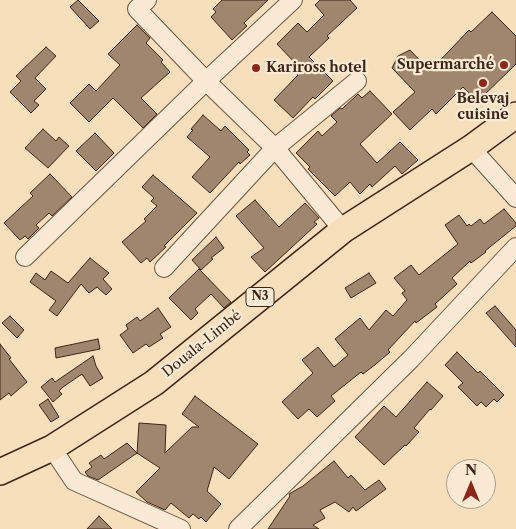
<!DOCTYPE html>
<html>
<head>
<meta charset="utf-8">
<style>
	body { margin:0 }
	#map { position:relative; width:516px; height:529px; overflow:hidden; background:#f8dfbc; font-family:"Libre Caslon Text",serif }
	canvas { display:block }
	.north { position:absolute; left:446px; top:459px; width:50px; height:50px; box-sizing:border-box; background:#faead3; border:1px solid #af9b88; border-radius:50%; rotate:0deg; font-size:14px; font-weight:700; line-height:20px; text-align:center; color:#3e2518 }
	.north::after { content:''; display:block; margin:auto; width:18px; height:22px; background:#8f2418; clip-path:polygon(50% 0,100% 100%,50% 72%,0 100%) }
</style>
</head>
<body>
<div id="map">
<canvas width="516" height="529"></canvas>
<div class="north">N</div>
</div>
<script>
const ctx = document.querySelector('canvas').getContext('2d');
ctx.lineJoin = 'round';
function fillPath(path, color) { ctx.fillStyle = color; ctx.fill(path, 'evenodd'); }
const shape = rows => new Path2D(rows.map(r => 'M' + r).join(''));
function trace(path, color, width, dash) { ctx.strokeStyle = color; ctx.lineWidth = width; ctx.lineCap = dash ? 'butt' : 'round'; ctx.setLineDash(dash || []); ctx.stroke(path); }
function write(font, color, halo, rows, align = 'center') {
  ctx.font = font + ' "Libre Caslon Text",serif'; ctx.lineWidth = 4.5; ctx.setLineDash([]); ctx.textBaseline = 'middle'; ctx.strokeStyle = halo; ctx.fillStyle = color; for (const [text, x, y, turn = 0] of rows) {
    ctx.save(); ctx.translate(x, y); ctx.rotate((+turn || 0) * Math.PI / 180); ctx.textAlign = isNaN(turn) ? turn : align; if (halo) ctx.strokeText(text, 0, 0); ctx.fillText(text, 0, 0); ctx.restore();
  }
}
const building = shape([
	[78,0,99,21,90,29,70,7,78,0],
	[222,0,268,0,244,23,247,26,232,40,211,17,216,12,213,9,222,0],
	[320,0,350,0,357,8,327,36,329,38,309,57,333,81,315,99,313,97,293,118,274,100,298,75,294,71,298,66,277,44,298,23,307,32,324,15,315,5,320,0],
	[492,12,516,36,516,64,477,102,463,87,436,114,432,109,410,130,393,112,415,92,392,68,398,56,410,50,430,71,469,30,471,32,492,12],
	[137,25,150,38,146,43,163,60,161,62,170,72,141,98,157,114,143,128,113,98,89,122,70,103,89,84,96,91,120,65,108,54,137,25],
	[46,47,56,56,35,78,46,89,34,101,39,105,31,113,10,92,21,81,16,76,46,47],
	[370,91,392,114,360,144,377,163,400,142,418,160,402,174,395,166,372,187,370,184,360,194,350,182,335,196,308,169,310,167,296,153,318,131,322,136,337,122,331,116,340,108,342,109,358,94,362,98,370,91],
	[203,115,221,131,225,126,249,150,247,152,250,155,240,164,239,162,210,193,192,177,210,157,187,137,193,130,191,129,203,115],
	[43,129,56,141,59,137,69,146,48,168,25,148,43,129],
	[95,133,114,153,96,171,76,151,95,133],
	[50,174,72,197,52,216,49,213,36,225,39,228,28,239,25,236,20,240,4,223,33,196,30,193,50,174],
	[153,175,197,213,164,246,166,247,150,262,147,258,141,263,122,242,146,221,144,219,157,206,151,201,154,198,142,187,153,175],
	[255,200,279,227,305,203,319,218,314,222,317,224,265,272,251,257,264,248,236,216,255,200],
	[504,209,516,223,516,226,485,251,486,252,471,263,470,261,452,278,457,284,435,304,437,307,416,323,415,321,388,350,390,352,376,364,363,374,361,372,331,396,335,401,317,417,309,409,298,419,282,402,313,373,302,360,318,347,334,367,348,355,335,339,360,318,369,330,386,310,393,316,407,300,402,293,405,291,394,278,411,265,419,275,458,244,445,225,459,215,467,226,469,224,471,226,480,219,484,224,504,209],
	[216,237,224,248,211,258,213,259,201,270,192,260,216,237],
	[90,258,109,273,103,279,112,289,106,295,97,287,89,293,81,284,57,316,49,310,56,301,30,282,36,273,45,280,51,271,68,283,90,258],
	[199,269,231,302,224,308,211,294,195,309,198,313,191,320,169,298,199,269],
	[369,273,376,283,351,298,345,288,369,273],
	[495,306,516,330,516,347,486,313,495,306],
	[158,308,171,327,160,334,163,338,149,347,146,344,133,353,120,335,128,329,126,325,137,317,140,321,158,308],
	[10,316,24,330,17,338,2,323,10,316],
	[98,339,100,349,56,358,55,348,98,339],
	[0,344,11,358,9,359,27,382,11,396,9,393,0,400,0,344],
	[457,352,478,373,480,371,504,395,497,402,494,399,486,407,481,402,477,406,458,387,463,383,445,365,457,352],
	[93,356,96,366,103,378,90,386,82,374,63,387,59,391,62,394,53,402,41,387,52,378,55,382,93,356],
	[427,382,443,396,431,410,430,409,414,428,419,432,406,446,405,445,384,465,355,437,384,406,396,417,427,382],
	[195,396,258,444,229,479,214,467,207,491,221,504,206,522,201,517,199,519,193,514,189,518,171,503,165,510,147,502,136,492,160,468,137,453,98,480,88,476,85,472,92,467,89,463,101,455,104,459,127,443,137,453,139,423,166,425,165,453,192,427,199,427,182,414,195,396],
	[48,399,59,417,51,422,39,405,48,399],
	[334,461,348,478,351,475,365,490,379,480,386,489,356,511,353,507,349,512,335,502,320,510,325,518,313,525,319,529,268,529,290,496,289,494,303,486,334,461],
	[99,516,112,529,87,529,99,516]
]);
fillPath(building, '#9f866d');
trace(building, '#3e2518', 1);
const minor = shape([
	[147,0,137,9,206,81,275,148,343,230],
	[471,148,516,198],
	[25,257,206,81,293,0],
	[164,268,275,148,357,81],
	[52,448,74,481,181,529],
	[238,529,411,359,516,247]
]);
const highway = shape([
	[0,472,52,448,154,383,343,230,471,148,516,115]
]);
trace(minor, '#6c5441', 20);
trace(highway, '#3e2518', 28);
trace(minor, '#faead3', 18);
trace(highway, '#f8dfbc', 25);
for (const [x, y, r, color] of [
	[504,65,5,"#8f2418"],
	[256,68,5,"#8f2418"],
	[483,83,5,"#8f2418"]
]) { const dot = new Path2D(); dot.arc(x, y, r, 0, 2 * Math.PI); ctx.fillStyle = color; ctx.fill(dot); trace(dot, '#faead3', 2); }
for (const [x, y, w] of [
	[260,297,28]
]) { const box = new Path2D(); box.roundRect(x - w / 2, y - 9.5, w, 19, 4); ctx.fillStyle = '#faead3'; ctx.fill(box); trace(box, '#3e2518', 1); }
write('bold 12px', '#3e2518', null, [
	["N3",260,297]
]);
write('bold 14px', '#3e2518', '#faead3', [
	["Supermarché",494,65],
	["Kariross hotel",266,68,"left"],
	["Belevaj",483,99,"center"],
	["cuisine",483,115,"center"]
], 'right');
write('14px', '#3e2518', '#faead3', [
	["Douala-Limbé",202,344,-39]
]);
</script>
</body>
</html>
